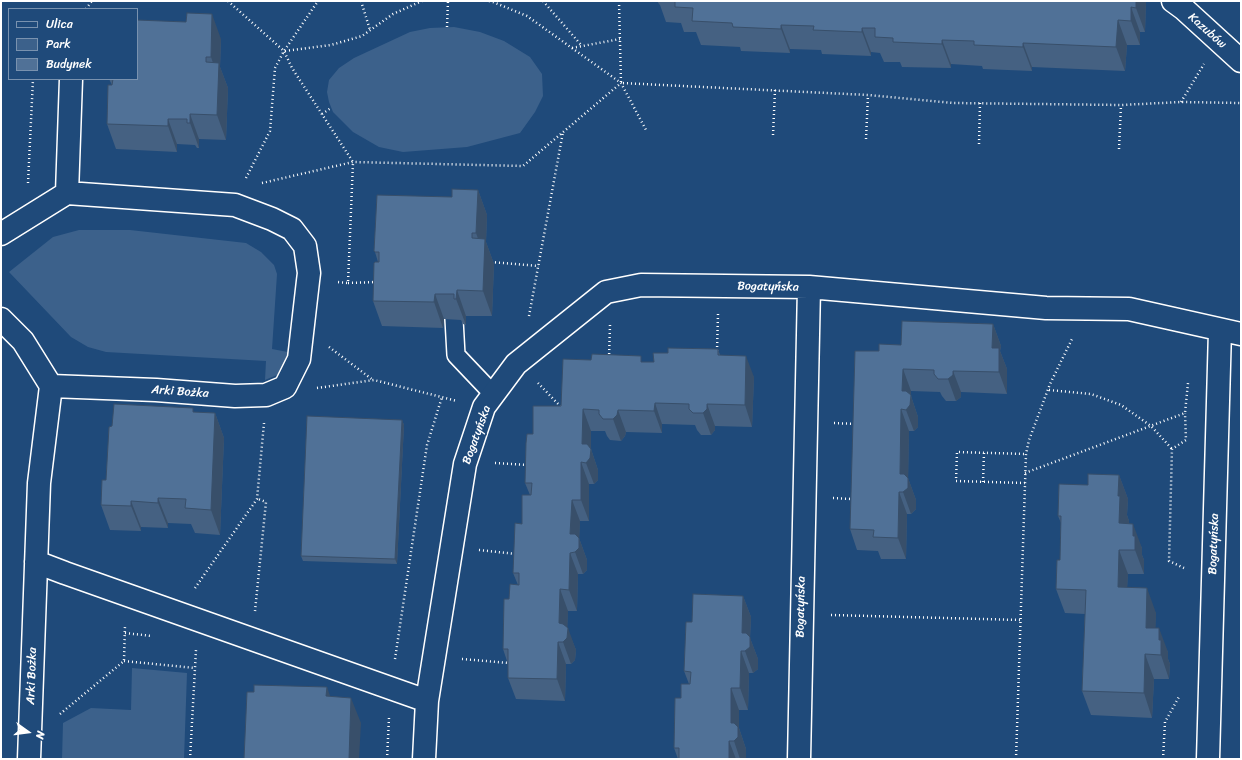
<!DOCTYPE html>
<html>
<head>
<meta charset="utf-8">
<style>
	body { margin:0 }
	#map { position:relative; width:1242px; height:760px; overflow:hidden; background:#1f4a7a; font-family:Sriracha,sans-serif }
	canvas { display:block }
	.frame { position:absolute; inset:0; border:2px solid #fff; pointer-events:none }
	.legend { position:absolute; left:8px; top:8px; width:130px; height:72px; box-sizing:border-box; background:#1f4a7a; border:1px solid #7992af; margin:0; padding:5px 7px; list-style:none; font-size:12px; color:#fff }
	.legend li { display:flex; align-items:center; gap:8px; height:20px }
	.legend b { width:20px; border:1px solid #7992af }
	.north { position:absolute; left:8px; top:712px; width:40px; height:40px; -webkit-text-stroke:3px #1f4a7a; paint-order:stroke; rotate:104deg; font-size:11px; font-weight:700; line-height:16px; text-align:center; color:#fff }
	.north::after { content:''; display:block; margin:auto; width:14px; height:18px; background:#fff; clip-path:polygon(50% 0,100% 100%,50% 72%,0 100%) }
</style>
</head>
<body>
<div id="map">
<canvas width="1242" height="760"></canvas>
<div class="frame"></div>
<ul class="legend">
<li><b style="height:5px;background:#1f4a7a"></b>Ulica</li>
<li><b style="height:11px;background:#3c618b"></b>Park</li>
<li><b style="height:11px;background:#507197"></b>Budynek</li>
</ul>
<div class="north">N</div>
</div>
<script>
const ctx = document.querySelector('canvas').getContext('2d');
ctx.lineJoin = 'round';
function fillPath(path, color) { ctx.fillStyle = color; ctx.fill(path, 'evenodd'); }
const shape = rows => new Path2D(rows.map(r => 'M' + r).join(''));
function trace(path, color, width, dash) { ctx.strokeStyle = color; ctx.lineWidth = width; ctx.lineCap = dash ? 'butt' : 'round'; ctx.setLineDash(dash || []); ctx.stroke(path); }
function write(font, color, halo, rows, align = 'center') {
  ctx.font = font + ' Sriracha,sans-serif'; ctx.lineWidth = 3.5; ctx.setLineDash([]); ctx.textBaseline = 'middle'; ctx.strokeStyle = halo; ctx.fillStyle = color; for (const [text, x, y, turn = 0] of rows) {
    ctx.save(); ctx.translate(x, y); ctx.rotate((+turn || 0) * Math.PI / 180); ctx.textAlign = isNaN(turn) ? turn : align; if (halo) ctx.strokeText(text, 0, 0); ctx.fillText(text, 0, 0); ctx.restore();
  }
}
fillPath(shape([
	[454,27,480,32,504,41,530,57,542,74,543,96,535,112,520,133,467,147,403,152,379,147,353,132,333,112,329,102,327,92,329,80,339,68,354,58,410,32,430,28],
	[79,230,130,230,246,243,261,252,274,265,277,274,272,349,293,353,282,373,265,380,266,361,106,352,88,347,71,337,9,272,53,237],
	[132,668,187,673,184,759,62,759,63,723,91,708,131,710]
]), '#3c618b');
const lane = shape([
	[454,319,456,355,494,395]
]);
const street = shape([
	[1173,1,1184,9,1241,61],
	[1,234,67,193,71,79],
	[1,319,23,341,51,386],
	[36,562,65,573,427,701],
	[29,759,39,483,51,386,156,390,235,396,266,395,285,387,299,359,308,281,309,273,305,246,292,229,272,219,235,205,67,193],
	[424,759,427,701,465,464,484,407,516,364,606,292,641,285,809,287,1046,308,1129,309,1241,334],
	[799,759,809,287],
	[1208,759,1220,330]
]);
trace(lane, '#fff', 20);
trace(street, '#fff', 25);
trace(shape([
	[228,1,284,51,292,68,353,162,348,283,337,282],
	[361,1,370,30],
	[489,1,493,2,527,16,621,83,646,130],
	[543,1,582,46],
	[619,1,621,83,868,95,953,103,1121,105,1181,102,1241,103],
	[86,9,92,1],
	[447,27,448,1],
	[572,48,620,39],
	[285,51,331,45,362,36,393,14,422,1],
	[1181,102,1204,64],
	[322,114,331,108],
	[773,135,775,90],
	[866,139,868,95],
	[979,144,980,103],
	[1119,149,1121,105],
	[246,178,270,131,275,68,284,51,318,1],
	[28,183,33,79],
	[262,183,353,162,523,166,621,83],
	[491,262,539,266],
	[348,283,376,282],
	[529,316,563,132],
	[329,347,373,380],
	[717,351,718,314],
	[609,358,610,325],
	[538,383,562,408],
	[317,388,374,380,457,401],
	[1049,390,1091,394,1121,405,1151,426,1172,449],
	[834,423,855,424],
	[495,463,528,465],
	[1025,473,1185,413,1188,383],
	[983,482,984,453],
	[1025,483,956,481,957,452,1026,454],
	[833,498,852,499],
	[479,550,516,554],
	[1184,568,1169,561,1172,449,1186,440,1185,413],
	[195,588,257,499,264,423],
	[255,611,266,502,258,499],
	[831,615,1021,620],
	[125,633,152,636],
	[395,659,427,445,442,397],
	[462,659,509,663],
	[124,661,195,668],
	[60,714,124,661,125,625],
	[190,759,196,650],
	[387,759,389,718],
	[1016,759,1026,454,1029,440,1050,384,1073,337],
	[1163,759,1165,722,1180,695]
]), '#fff', 2.5, [1, 3]);
trace(lane, '#1f4a7a', 17);
trace(street, '#1f4a7a', 22);
fillPath(shape([
	[657,1,1146,1,1145,32,1140,32,1140,45,1127,45,1125,71,1032,67,1032,71,983,69,982,66,951,64,951,68,902,67,900,62,884,62,880,53,871,52,871,56,822,54,821,50,790,49,790,53,741,51,740,47,701,45,696,32,684,32,681,23,666,22,660,5,659,4],
	[221,39,220,67,228,88,226,140,199,139,199,148,197,148,195,145,177,144,177,152,116,149,107,124,112,85,109,79,137,79],
	[478,190,487,215,486,242,494,264,492,316,466,316,466,325,463,324,461,320,444,319,443,328,382,326,373,301,378,262,375,252,452,197],
	[993,324,1001,346,1000,351,1007,369,1007,394,961,392,961,397,956,401,946,401,942,396,940,392,911,391,911,396,918,417,918,427,914,431,909,431,908,478,916,500,916,509,911,514,907,514,906,559,881,559,878,551,857,550,850,529,879,351,901,345],
	[718,349,720,355,754,377,752,427,715,426,715,430,711,435,701,435,697,430,695,425,662,424,662,433,626,432,625,436,621,441,610,440,607,436,605,431,591,431,591,449,598,470,598,480,594,484,589,484,589,521,580,521,579,538,587,560,587,570,583,574,578,574,577,611,568,611,567,628,576,650,575,660,571,664,566,664,565,701,516,699,508,678,508,664,503,649,509,599,518,585,513,573,530,495,525,483,533,434,561,406,644,362,654,362,668,353],
	[194,412,215,413,224,438,220,535,195,533,191,524,168,523,168,528,141,527,141,531,110,530,101,505,106,480],
	[402,420,404,425,397,564,303,561,301,556],
	[1119,475,1128,499,1127,515,1129,521,1129,524,1142,548,1142,555,1144,560,1144,574,1128,574,1127,587,1156,613,1155,628,1168,652,1168,659,1170,664,1169,679,1154,679,1152,718,1091,715,1082,691,1085,614,1065,613,1056,589,1060,560,1061,523,1058,516,1088,485],
	[743,596,751,617,750,638,758,659,758,669,753,673,749,673,748,710,739,710,739,728,746,749,746,759,678,759,674,748,681,698,689,684,684,671,692,622]
]), '#456182');
fillPath(shape([
	[1136,1,1146,1,1145,32,1136,8],
	[1131,7,1140,32,1140,45,1131,21],
	[212,14,221,39,220,67,228,88,226,140,217,115,218,78,211,57],
	[1118,20,1127,45,1125,71,1116,47],
	[781,25,790,49,790,53,781,29],
	[862,28,871,52,871,56,862,32],
	[942,40,951,64,951,68,942,44],
	[1023,43,1032,67,1032,71,1023,47],
	[190,114,199,139,199,148,190,123],
	[168,119,177,144,177,152,168,126],
	[478,190,487,215,486,242,494,264,492,316,483,291,484,256,476,233],
	[457,290,466,316,466,325,456,299],
	[435,294,444,319,443,328,434,302],
	[993,324,1001,346,1000,351,1007,369,1007,394,999,372,992,348],
	[746,356,754,377,752,427,745,405],
	[903,369,911,391,911,396,918,417,918,427,914,431,906,410,902,391],
	[953,371,961,392,961,397,956,401,948,379],
	[655,403,662,424,662,433,654,411],
	[707,404,715,426,715,430,711,435,703,413],
	[583,409,591,431,591,449,598,470,598,480,594,484,586,463,582,444],
	[901,409,909,431,908,488,908,478,916,500,916,509,911,514,903,492,900,474],
	[618,410,626,432,625,436,621,441,613,419],
	[215,413,224,438,220,535,211,510],
	[402,420,404,425,397,564,395,559],
	[581,462,589,484,589,521,581,500],
	[1119,475,1128,499,1127,515,1129,521,1128,548,1119,523,1118,496],
	[899,492,907,514,906,559,898,538],
	[158,498,168,523,168,528,158,503],
	[572,500,580,521,579,548,579,538,587,560,587,570,583,574,575,552,570,534],
	[131,501,141,527,141,531,131,506],
	[1133,524,1142,548,1142,555,1144,560,1144,574,1135,550,1133,536],
	[1119,550,1128,574,1126,611,1118,587],
	[570,553,578,574,577,611,569,590],
	[1147,588,1156,613,1155,652,1146,628],
	[560,589,568,611,567,638,568,628,576,650,575,660,571,664,563,642,559,623],
	[743,596,751,617,750,638,758,659,758,669,753,673,745,651,742,633],
	[1159,628,1168,652,1168,659,1170,664,1169,679,1161,655,1159,640],
	[558,642,566,664,565,701,557,679],
	[741,651,749,673,748,710,740,688],
	[1145,654,1154,679,1152,718,1144,693],
	[327,687,336,713,326,696],
	[731,688,739,710,739,728,746,749,746,759,740,759,734,741,731,723],
	[351,698,361,723,359,759,349,759],
	[729,741,736,759,729,759]
]), '#384f6a');
const building = shape([
	[675,1,1136,1,1136,8,1131,7,1131,21,1118,20,1116,47,1023,43,1023,47,974,45,974,41,942,40,942,44,893,42,893,38,875,37,875,28,862,28,862,32,813,30,814,26,781,25,781,29,733,27,732,23,692,21,693,8,675,7,675,1],
	[187,13,212,14,211,57,206,57,206,62,219,63,217,115,190,114,190,123,187,123,187,119,168,119,168,126,107,124,108,85,112,85,113,79,137,79,137,20,186,22,187,13],
	[452,189,478,190,476,233,472,233,472,238,485,239,483,291,457,290,456,299,454,299,454,294,435,294,434,302,373,301,374,263,375,262,379,262,379,252,375,252,374,251,377,195,452,197,452,189],
	[902,321,993,324,992,348,999,348,999,372,953,371,953,375,948,379,938,379,934,374,934,370,903,369,902,391,906,391,911,395,910,405,906,410,901,409,900,474,904,474,908,478,908,488,903,492,899,492,898,538,873,537,874,530,850,529,855,351,879,351,879,344,901,345,902,321],
	[668,348,718,349,718,355,746,356,745,405,707,404,707,409,703,413,693,413,689,409,689,404,655,403,654,411,618,410,617,415,613,419,603,419,599,414,599,410,583,409,582,444,587,444,591,449,590,458,586,463,581,462,581,500,572,500,570,534,575,534,579,538,579,548,575,552,570,553,569,590,560,589,559,623,563,624,568,628,567,638,563,642,558,642,557,679,508,678,508,649,503,649,504,599,509,599,510,584,519,585,519,573,513,573,515,523,522,524,522,495,531,495,532,483,525,483,526,443,527,434,533,434,533,406,561,406,563,359,591,360,592,354,641,356,641,362,654,362,653,353,668,353,668,348],
	[114,404,193,408,193,412,215,413,211,510,185,508,186,499,158,498,158,503,131,501,131,506,101,505,102,480,106,480,109,427,112,426,114,404],
	[307,416,402,420,395,559,301,556,307,416],
	[1088,474,1119,475,1118,496,1120,496,1119,523,1133,524,1133,536,1135,536,1135,550,1119,550,1118,587,1147,588,1146,628,1159,628,1159,640,1161,640,1161,655,1145,654,1144,693,1082,691,1086,590,1056,589,1057,560,1060,560,1061,516,1058,516,1059,484,1088,485,1088,474],
	[693,594,743,596,742,633,746,633,750,637,750,647,745,651,741,651,740,688,731,688,731,723,734,723,738,727,738,737,734,741,729,741,729,759,679,759,679,748,674,748,675,698,681,698,681,684,690,684,691,672,684,671,686,622,692,622,693,594],
	[254,685,327,687,326,696,351,698,349,759,244,759,247,692,254,692,254,685]
]);
fillPath(building, '#507197');
trace(building, '#384f6a', 1);
write('12px', '#fff', '#1f4a7a', [
	["Kazubów",1207,31,42],
	["Bogatyńska",768,287,1],
	["Arki Bożka",180,392,4],
	["Bogatyńska",477,435,-70],
	["Bogatyńska",1214,544,-88],
	["Bogatyńska",801,607,-89],
	["Arki Bożka",32,676,-88]
]);
</script>
</body>
</html>
